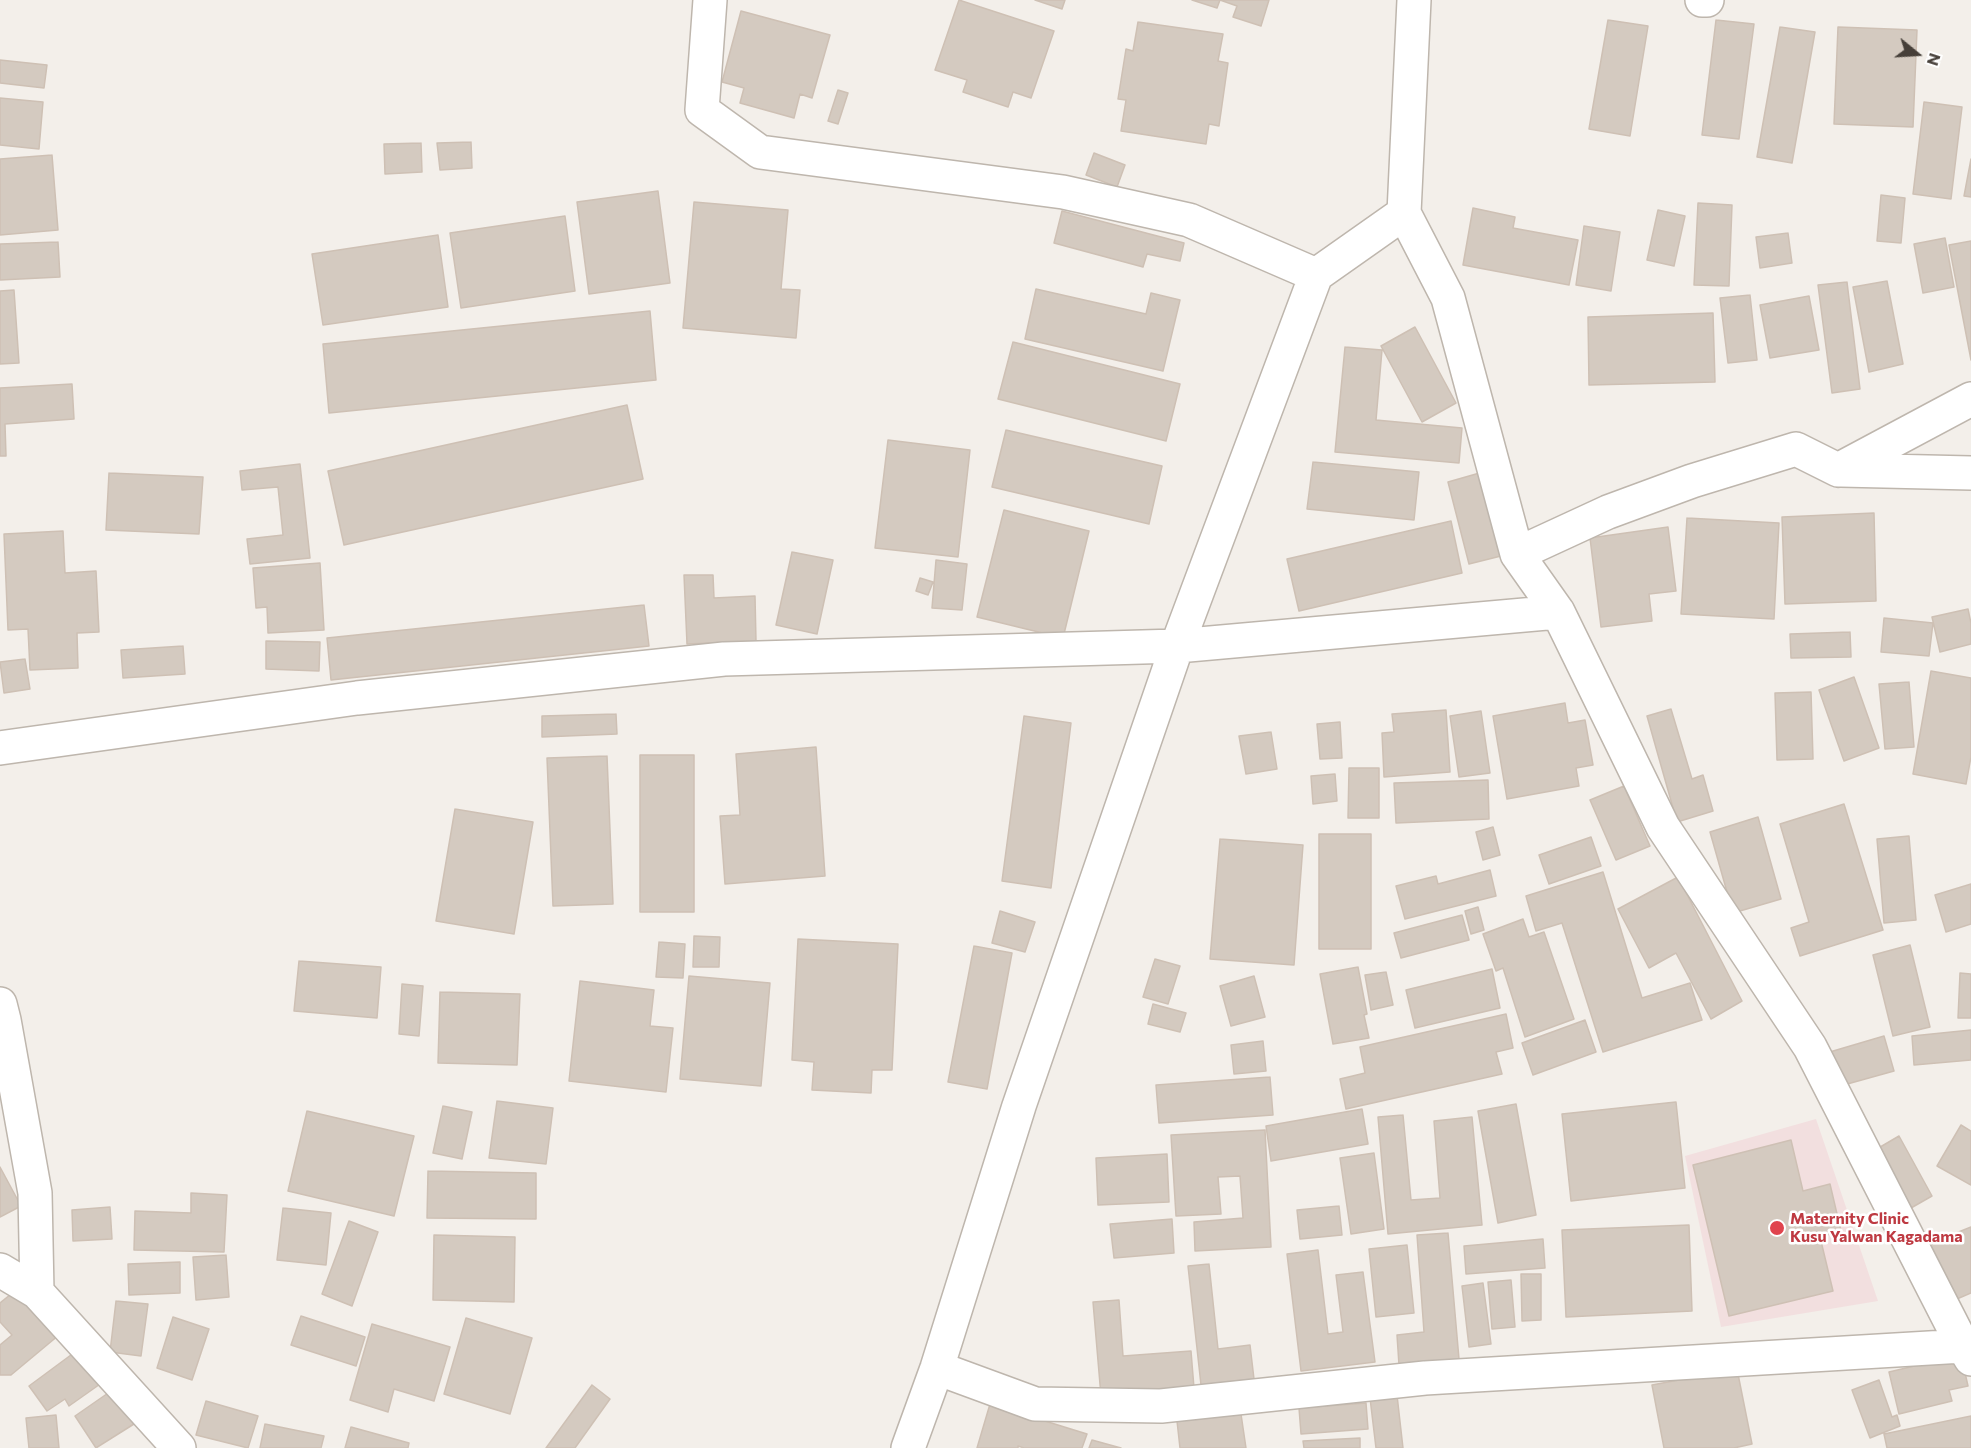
<!DOCTYPE html>
<html>
<head>
<meta charset="utf-8">
<style>
	body { margin:0 }
	#map { position:relative; width:1971px; height:1448px; overflow:hidden; background:#f3efea; font-family:Commissioner,sans-serif }
	canvas { display:block }
	.north { position:absolute; left:1887px; top:24px; width:60px; height:60px; -webkit-text-stroke:4px #fff; paint-order:stroke; rotate:108deg; font-size:16px; font-weight:700; line-height:24px; text-align:center; color:#463f39 }
	.north::after { content:''; display:block; margin:auto; width:21px; height:27px; background:#463f39; clip-path:polygon(50% 0,100% 100%,50% 72%,0 100%) }
</style>
</head>
<body>
<div id="map">
<canvas width="1971" height="1448"></canvas>
<div class="north">N</div>
</div>
<script>
const ctx = document.querySelector('canvas').getContext('2d');
ctx.lineJoin = 'round';
function fillPath(path, color) { ctx.fillStyle = color; ctx.fill(path, 'evenodd'); }
const shape = rows => new Path2D(rows.map(r => 'M' + r).join(''));
function trace(path, color, width, dash) { ctx.strokeStyle = color; ctx.lineWidth = width; ctx.lineCap = dash ? 'butt' : 'round'; ctx.setLineDash(dash || []); ctx.stroke(path); }
function write(font, color, halo, rows, align = 'center') {
  ctx.font = font + ' Commissioner,sans-serif'; ctx.lineWidth = 5; ctx.setLineDash([]); ctx.textBaseline = 'middle'; ctx.strokeStyle = halo; ctx.fillStyle = color; for (const [text, x, y, turn = 0] of rows) {
    ctx.save(); ctx.translate(x, y); ctx.rotate((+turn || 0) * Math.PI / 180); ctx.textAlign = isNaN(turn) ? turn : align; if (halo) ctx.strokeText(text, 0, 0); ctx.fillText(text, 0, 0); ctx.restore();
  }
}
fillPath(shape([
	[1816,1119,1878,1301,1721,1327,1685,1156]
]), '#f2dfdf');
const building = shape([
	[959,0,1054,31,1031,98,1013,92,1008,107,963,92,967,80,935,70,959,0],
	[1035,0,1065,0,1062,9,1035,0],
	[1192,0,1220,0,1217,8,1192,0],
	[1220,0,1269,0,1261,26,1233,17,1237,6,1220,0],
	[741,11,830,35,812,98,800,94,794,118,740,103,744,88,722,82,741,11],
	[1608,20,1648,26,1630,136,1589,129,1608,20],
	[1716,20,1754,24,1739,139,1702,135,1716,20],
	[1138,22,1223,34,1218,61,1228,63,1219,126,1209,124,1206,144,1121,131,1126,100,1118,99,1126,49,1133,51,1138,22],
	[1780,27,1815,32,1792,163,1757,157,1780,27],
	[1838,27,1917,30,1913,127,1834,124,1838,27],
	[0,60,47,65,44,88,0,83,0,60],
	[838,90,848,93,838,124,828,121,838,90],
	[0,98,43,102,39,149,0,145,0,98],
	[1924,102,1962,107,1951,199,1913,194,1924,102],
	[471,142,472,168,440,170,437,143,471,142],
	[421,143,422,172,385,174,384,144,421,143],
	[1094,153,1125,165,1117,187,1086,175,1094,153],
	[52,155,58,230,0,235,0,159,52,155],
	[1971,159,1971,197,1964,196,1971,159],
	[658,191,670,283,589,294,577,202,658,191],
	[1881,195,1905,198,1901,243,1877,241,1881,195],
	[694,202,788,210,781,289,800,290,796,338,683,328,694,202],
	[1698,203,1732,205,1729,286,1694,285,1698,203],
	[1473,208,1515,217,1513,228,1578,240,1569,285,1463,265,1473,208],
	[1658,210,1685,216,1674,266,1647,260,1658,210],
	[1062,211,1184,243,1180,261,1147,254,1143,267,1054,243,1062,211],
	[565,216,575,291,461,308,450,233,565,216],
	[1584,226,1620,232,1611,291,1576,285,1584,226],
	[1788,233,1792,263,1760,268,1756,237,1788,233],
	[438,235,448,307,323,325,312,254,438,235],
	[1945,238,1954,287,1923,293,1914,244,1945,238],
	[1971,241,1971,360,1949,245,1971,241],
	[58,242,60,277,0,280,0,244,58,242],
	[1887,281,1903,364,1869,372,1853,287,1887,281],
	[1847,282,1860,389,1832,393,1818,285,1847,282],
	[1036,289,1146,314,1151,293,1180,300,1163,371,1025,339,1036,289],
	[14,290,19,363,0,364,0,291,14,290],
	[1750,295,1757,360,1728,363,1720,298,1750,295],
	[1809,296,1819,350,1770,358,1760,305,1809,296],
	[650,311,656,380,329,413,323,344,650,311],
	[1713,313,1715,382,1589,385,1588,317,1713,313],
	[1415,327,1456,403,1422,422,1381,346,1415,327],
	[1013,342,1180,384,1166,441,998,399,1013,342],
	[1345,347,1382,350,1376,420,1462,428,1459,463,1335,452,1345,347],
	[72,384,74,419,5,424,6,456,0,456,0,388,72,384],
	[627,405,643,479,344,545,328,471,627,405],
	[1006,430,1162,466,1149,524,992,487,1006,430],
	[888,440,970,450,958,557,875,548,888,440],
	[1313,462,1419,472,1414,520,1307,509,1313,462],
	[300,464,310,558,250,564,247,539,283,535,278,487,242,490,240,471,300,464],
	[1483,472,1505,555,1469,564,1448,482,1483,472],
	[109,473,203,477,199,534,106,530,109,473],
	[1004,510,1089,531,1063,638,977,617,1004,510],
	[1874,513,1876,601,1785,604,1782,517,1874,513],
	[1687,518,1779,523,1774,619,1681,614,1687,518],
	[1451,521,1462,573,1299,611,1287,559,1451,521],
	[1668,527,1676,591,1649,594,1652,621,1601,627,1590,538,1668,527],
	[63,531,65,573,96,571,99,632,77,633,78,668,30,670,28,629,8,630,4,534,63,531],
	[792,552,833,560,817,634,776,625,792,552],
	[936,560,967,564,962,610,932,608,936,560],
	[320,563,324,630,268,633,267,607,256,608,253,568,320,563],
	[684,575,713,575,714,598,755,596,756,641,687,644,684,575],
	[920,578,933,582,928,595,916,591,920,578],
	[644,605,649,646,331,680,327,638,644,605],
	[1968,609,1971,623,1971,644,1940,652,1932,617,1968,609],
	[1884,618,1933,623,1929,656,1881,652,1884,618],
	[1850,632,1851,657,1791,658,1790,634,1850,632],
	[266,641,320,642,319,671,266,669,266,641],
	[183,646,185,674,123,678,121,650,183,646],
	[25,659,30,689,4,693,0,662,25,659],
	[1931,671,1971,678,1971,757,1966,784,1913,774,1931,671],
	[1854,677,1879,748,1844,761,1819,690,1854,677],
	[1909,682,1914,747,1885,749,1879,684,1909,682],
	[1811,692,1813,759,1777,760,1775,693,1811,692],
	[1565,703,1568,723,1585,720,1593,765,1576,768,1579,786,1507,799,1493,716,1565,703],
	[1671,709,1692,779,1703,775,1713,811,1677,822,1647,716,1671,709],
	[1446,710,1450,772,1384,777,1382,733,1394,732,1392,714,1446,710],
	[1481,711,1490,773,1459,777,1450,716,1481,711],
	[616,714,617,734,542,737,542,716,616,714],
	[1024,716,1071,723,1051,888,1002,881,1024,716],
	[1340,722,1342,758,1320,759,1317,724,1340,722],
	[1271,732,1277,769,1246,774,1239,736,1271,732],
	[816,747,825,876,725,884,720,816,740,815,736,754,816,747],
	[640,755,694,755,694,912,640,912,640,755],
	[607,756,613,904,553,906,547,758,607,756],
	[1349,768,1379,768,1379,818,1348,818,1349,768],
	[1335,774,1337,801,1313,804,1311,776,1335,774],
	[1488,780,1489,819,1396,823,1394,783,1488,780],
	[1624,786,1650,846,1616,860,1590,800,1624,786],
	[1844,804,1883,930,1800,956,1791,928,1809,922,1780,824,1844,804],
	[455,809,533,822,514,934,436,921,455,809],
	[1758,817,1781,899,1733,913,1710,832,1758,817],
	[1493,827,1500,855,1483,860,1476,832,1493,827],
	[1319,834,1371,834,1371,949,1319,949,1319,834],
	[1909,836,1916,920,1884,923,1877,839,1909,836],
	[1591,837,1601,866,1549,884,1539,855,1591,837],
	[1220,839,1303,845,1294,965,1210,959,1220,839],
	[1490,870,1496,896,1405,919,1396,886,1436,876,1438,884,1490,870],
	[1603,872,1642,998,1690,983,1702,1020,1603,1052,1562,923,1536,931,1526,896,1603,872],
	[1678,877,1742,1001,1711,1019,1676,953,1649,968,1618,909,1678,877],
	[1971,884,1971,924,1946,932,1935,895,1971,884],
	[1478,907,1484,930,1471,934,1465,911,1478,907],
	[1000,911,1035,922,1025,952,992,943,1000,911],
	[1462,915,1469,940,1401,958,1394,933,1462,915],
	[1523,919,1529,937,1544,932,1574,1019,1525,1037,1503,968,1496,971,1483,934,1523,919],
	[694,936,720,937,719,967,693,967,694,936],
	[798,939,898,944,892,1070,872,1070,871,1093,812,1090,814,1062,792,1060,798,939],
	[659,942,685,944,683,978,656,977,659,942],
	[1910,945,1930,1027,1893,1036,1873,955,1910,945],
	[974,946,1012,953,987,1089,948,1082,974,946],
	[1155,959,1180,966,1168,1004,1143,997,1155,959],
	[299,961,381,967,377,1018,294,1011,299,961],
	[1358,967,1367,1014,1364,1015,1369,1038,1333,1044,1320,974,1358,967],
	[1492,969,1500,1008,1415,1028,1406,990,1492,969],
	[1386,972,1393,1005,1371,1010,1365,975,1386,972],
	[1960,973,1971,974,1971,1018,1958,1018,1960,973],
	[689,976,770,983,761,1086,680,1079,689,976],
	[1254,976,1265,1017,1231,1026,1220,986,1254,976],
	[580,981,654,990,650,1026,673,1028,666,1092,569,1081,580,981],
	[402,984,423,986,419,1036,399,1034,402,984],
	[440,992,520,994,517,1065,438,1063,440,992],
	[1153,1004,1186,1013,1180,1032,1148,1024,1153,1004],
	[1506,1014,1513,1048,1496,1052,1502,1074,1346,1109,1340,1079,1365,1073,1360,1047,1506,1014],
	[1585,1020,1596,1052,1533,1075,1522,1043,1585,1020],
	[1971,1030,1971,1060,1914,1065,1912,1036,1971,1030],
	[1884,1036,1894,1071,1833,1088,1823,1054,1884,1036],
	[1263,1041,1266,1071,1234,1074,1231,1045,1263,1041],
	[1270,1077,1273,1115,1159,1123,1156,1085,1270,1077],
	[497,1101,553,1108,546,1164,489,1158,497,1101],
	[1676,1102,1685,1188,1571,1201,1562,1114,1676,1102],
	[1516,1104,1536,1215,1498,1223,1478,1111,1516,1104],
	[443,1106,472,1112,462,1159,433,1153,443,1106],
	[1362,1109,1368,1144,1271,1161,1266,1126,1362,1109],
	[307,1111,414,1136,394,1216,288,1191,307,1111],
	[1403,1115,1411,1200,1440,1198,1434,1121,1472,1117,1482,1225,1388,1234,1378,1117,1403,1115],
	[1961,1125,1971,1131,1971,1185,1937,1166,1961,1125],
	[1265,1130,1271,1247,1195,1251,1194,1222,1243,1218,1240,1176,1218,1177,1221,1214,1176,1216,1171,1135,1265,1130],
	[1899,1136,1932,1196,1904,1212,1870,1153,1899,1136],
	[1791,1140,1803,1191,1830,1184,1841,1231,1820,1237,1833,1291,1729,1316,1693,1165,1791,1140],
	[1374,1153,1384,1229,1351,1234,1340,1158,1374,1153],
	[1167,1154,1169,1202,1098,1205,1096,1158,1167,1154],
	[0,1167,21,1206,0,1217,0,1167],
	[428,1171,536,1173,536,1219,427,1218,428,1171],
	[191,1193,227,1195,224,1252,134,1250,135,1211,191,1213,191,1193],
	[1339,1206,1342,1235,1300,1239,1297,1210,1339,1206],
	[110,1207,112,1239,73,1241,72,1210,110,1207],
	[283,1208,331,1213,326,1265,277,1260,283,1208],
	[1172,1219,1174,1253,1114,1258,1110,1224,1172,1219],
	[349,1221,378,1232,352,1306,322,1294,349,1221],
	[1689,1225,1692,1311,1566,1317,1562,1230,1689,1225],
	[1971,1227,1971,1293,1950,1302,1926,1245,1971,1227],
	[1448,1233,1459,1359,1399,1365,1397,1335,1424,1332,1417,1235,1448,1233],
	[434,1235,515,1237,514,1302,433,1300,434,1235],
	[1543,1239,1545,1268,1466,1274,1464,1246,1543,1239],
	[1407,1245,1414,1313,1376,1317,1369,1249,1407,1245],
	[1318,1250,1328,1334,1343,1332,1336,1275,1363,1272,1375,1362,1301,1371,1287,1254,1318,1250],
	[226,1255,229,1297,196,1300,193,1257,226,1255],
	[180,1262,180,1293,129,1295,128,1264,180,1262],
	[1209,1264,1218,1349,1250,1345,1254,1379,1201,1385,1188,1266,1209,1264],
	[1521,1274,1541,1274,1541,1320,1522,1321,1521,1274],
	[1511,1280,1515,1327,1492,1329,1488,1282,1511,1280],
	[1483,1283,1491,1344,1469,1347,1462,1286,1483,1283],
	[16,1290,59,1335,11,1375,0,1375,0,1345,12,1335,0,1322,0,1303,16,1290],
	[1119,1300,1123,1356,1191,1351,1194,1388,1101,1396,1093,1302,1119,1300],
	[116,1301,148,1304,141,1356,110,1352,116,1301],
	[301,1316,365,1337,356,1366,291,1345,301,1316],
	[173,1317,209,1329,192,1380,157,1368,173,1317],
	[466,1318,532,1338,510,1414,444,1394,466,1318],
	[372,1324,450,1347,434,1401,394,1389,388,1412,350,1400,372,1324],
	[79,1349,103,1382,69,1406,65,1399,47,1411,29,1386,79,1349],
	[1961,1355,1968,1386,1949,1390,1952,1401,1899,1414,1889,1372,1961,1355],
	[1737,1369,1752,1444,1734,1448,1664,1448,1652,1385,1737,1369],
	[1879,1380,1892,1417,1897,1415,1900,1426,1870,1438,1852,1390,1879,1380],
	[592,1385,610,1399,575,1448,546,1448,592,1385],
	[111,1391,134,1424,96,1448,75,1416,111,1391],
	[1397,1395,1403,1448,1376,1448,1370,1398,1397,1395],
	[206,1401,258,1416,248,1448,196,1435,206,1401],
	[1366,1403,1368,1429,1301,1434,1299,1408,1366,1403],
	[990,1404,1087,1434,1082,1448,1024,1448,1018,1446,1018,1448,977,1448,990,1404],
	[1241,1414,1246,1448,1180,1448,1177,1421,1241,1414],
	[56,1415,59,1448,29,1448,26,1418,56,1415],
	[1971,1416,1971,1448,1887,1448,1884,1434,1971,1416],
	[265,1424,324,1436,321,1448,260,1448,265,1424],
	[351,1427,409,1443,408,1448,345,1448,351,1427],
	[1360,1438,1360,1448,1304,1448,1303,1441,1360,1438],
	[1092,1440,1121,1448,1089,1448,1092,1440]
]);
fillPath(building, '#d4cac0');
trace(building, '#cec0b4', 1.5);
const street = shape([
	[710,0,702,110,760,152,1063,192,1189,220,1316,275],
	[1702,0,1707,0],
	[1404,213,1448,298,1517,554,1558,612,1663,827,1810,1047,1963,1346,1971,1359],
	[1841,470,1971,473],
	[1517,554,1608,512,1692,481,1796,449,1838,470,1971,399],
	[0,748,357,698,724,659,1177,646,1558,612],
	[0,1004,4,1020,35,1193,37,1292],
	[0,1270,37,1292,179,1448],
	[937,1368,1035,1404,1161,1406,1425,1378,1963,1346],
	[908,1448,937,1368,1019,1106,1177,646,1316,275,1404,213,1414,0]
]);
trace(street, '#beb6ad', 36);
trace(street, '#fff', 33);
for (const [x, y, r, color] of [
	[1777,1228,8,"#e0444e"]
]) { const dot = new Path2D(); dot.arc(x, y, r, 0, 2 * Math.PI); ctx.fillStyle = color; ctx.fill(dot); trace(dot, '#fff', 2); }
write('bold 16px', '#be3a42', '#fff', [
	["Maternity Clinic",1790,1219],
	["Kusu Yalwan Kagadama",1790,1237]
], 'left');
</script>
</body>
</html>
